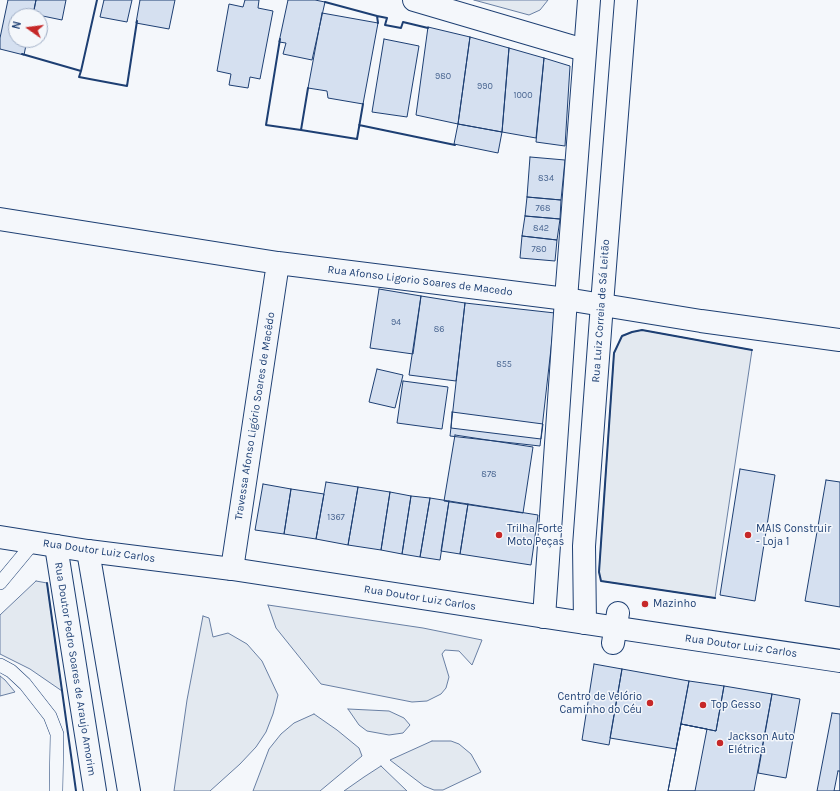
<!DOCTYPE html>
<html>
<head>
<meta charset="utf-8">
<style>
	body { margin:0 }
	#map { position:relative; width:840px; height:791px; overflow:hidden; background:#f4f7fb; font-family:Karla,sans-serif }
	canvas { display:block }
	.north { position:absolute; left:8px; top:8px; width:40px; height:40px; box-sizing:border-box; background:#f4f7fb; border:1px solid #9eadc5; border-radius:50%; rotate:284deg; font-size:11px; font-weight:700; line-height:16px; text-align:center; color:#1d3f73 }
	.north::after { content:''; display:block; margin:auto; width:14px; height:18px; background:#c62828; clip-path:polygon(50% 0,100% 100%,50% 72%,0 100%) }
</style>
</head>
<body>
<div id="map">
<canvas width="840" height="791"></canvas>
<div class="north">N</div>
</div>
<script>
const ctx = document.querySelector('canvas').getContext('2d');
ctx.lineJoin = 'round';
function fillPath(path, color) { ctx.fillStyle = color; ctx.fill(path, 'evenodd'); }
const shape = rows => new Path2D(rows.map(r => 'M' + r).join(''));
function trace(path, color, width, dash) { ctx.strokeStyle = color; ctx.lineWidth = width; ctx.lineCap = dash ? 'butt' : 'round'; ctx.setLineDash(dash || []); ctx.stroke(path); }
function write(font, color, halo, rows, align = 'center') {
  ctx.font = font + ' Karla,sans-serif'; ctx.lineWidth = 3; ctx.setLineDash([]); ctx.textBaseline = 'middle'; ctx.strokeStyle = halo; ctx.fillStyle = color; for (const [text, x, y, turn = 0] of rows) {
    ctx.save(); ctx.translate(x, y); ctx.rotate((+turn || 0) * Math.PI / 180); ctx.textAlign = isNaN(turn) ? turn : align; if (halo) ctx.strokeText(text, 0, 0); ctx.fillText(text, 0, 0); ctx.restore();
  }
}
const green = shape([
	[474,0,548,0,540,10,529,15,474,0],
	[642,330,752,350,715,598,601,581,599,572,614,353,622,336,632,332,642,330],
	[36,581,47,583,62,691,30,669,0,654,0,615,36,581],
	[268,605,423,628,482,640,472,665,459,651,445,650,442,654,449,677,446,688,441,694,427,701,412,702,321,684,276,628,268,605],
	[203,616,209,618,213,637,228,633,247,644,262,661,278,695,273,714,266,732,256,747,240,764,210,791,174,791,187,700,203,616],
	[0,676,5,680,15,692,0,696,0,676],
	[348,709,389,711,404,718,410,725,403,733,389,735,367,731,359,725,348,709],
	[314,714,337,730,359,748,362,756,320,791,253,791,269,749,281,734,294,723,314,714],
	[432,741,451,741,459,744,471,754,481,772,443,790,434,790,424,786,390,760,432,741],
	[381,766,407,791,344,791,364,777,381,766]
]);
fillPath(green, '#e3e9f0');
trace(green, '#687fa3', 1);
const building = shape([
	[8,0,36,0,33,16,16,16,16,40,27,40,24,55,0,49,0,38,8,0],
	[36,0,66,0,62,20,33,14,36,0],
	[104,0,132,0,127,22,100,17,104,0],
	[140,0,175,0,169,29,136,23,140,0],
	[245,0,259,0,258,8,273,11,260,79,250,77,248,88,229,85,231,74,217,71,229,4,243,7,245,0],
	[288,0,315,0,325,2,312,60,283,54,286,43,279,42,288,0],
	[322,13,378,23,363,104,328,98,327,91,308,88,322,13],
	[428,27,470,37,458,124,416,115,428,27],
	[470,37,509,48,502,132,458,124,470,37],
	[384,39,419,46,407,117,372,112,384,39],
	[509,48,544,58,536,138,502,132,509,48],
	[544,58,570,66,565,146,536,142,544,58],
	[458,124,502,132,498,153,454,144,458,124],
	[530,157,565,160,561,200,527,197,530,157],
	[527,197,561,200,560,219,525,216,527,197],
	[525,216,560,219,557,240,522,236,525,216],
	[522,236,557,240,555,261,520,258,522,236],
	[379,289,421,296,413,354,370,348,379,289],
	[421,296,465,303,456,381,409,375,421,296],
	[465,303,555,313,540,446,450,436,465,303],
	[377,369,403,375,395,408,369,402,377,369],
	[403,381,448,387,442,429,397,423,403,381],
	[452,412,543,424,541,439,451,428,452,412],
	[455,435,533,447,523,513,444,501,455,435],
	[740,469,775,475,755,601,720,595,740,469],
	[826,480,840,482,840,607,805,601,826,480],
	[326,482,358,487,348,545,316,539,326,482],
	[263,484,291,489,284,534,255,530,263,484],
	[358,487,390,492,381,550,348,545,358,487],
	[291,489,324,494,316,539,284,534,291,489],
	[390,492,411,496,402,554,381,550,390,492],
	[411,496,430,498,420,557,402,554,411,496],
	[430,498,449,501,440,560,420,557,430,498],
	[449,501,468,504,460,554,441,551,449,501],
	[468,504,538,515,531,565,460,554,468,504],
	[594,664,622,669,609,745,582,740,594,664],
	[622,669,689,681,676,749,610,738,622,669],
	[689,681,724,686,716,731,681,724,689,681],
	[724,686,772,694,754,791,668,791,681,724,716,731,724,686],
	[772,694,800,699,786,778,758,773,772,694],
	[832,713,840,714,840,791,817,791,832,713],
	[681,724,707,729,695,791,668,791,681,724],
	[838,771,840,771,840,791,834,791,838,771]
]);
fillPath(building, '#d5e0f0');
trace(building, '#1d3f73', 1);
const lane = shape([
	[0,583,34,542],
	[0,665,11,671,25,684,50,716,57,734,56,791]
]);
const street = shape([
	[414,0,584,50],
	[0,219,278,263,566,299,701,321,840,340],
	[232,569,278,263],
	[613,643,618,613]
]);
const secondary = shape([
	[56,546,95,791],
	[88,551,129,791],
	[544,617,566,299,589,0],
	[585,623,584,546,602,304,626,0]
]);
const primary = shape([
	[0,537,88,551,232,569,565,620,840,661]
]);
trace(lane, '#1d3f73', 14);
trace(street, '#1d3f73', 24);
trace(secondary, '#1d3f73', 24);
trace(primary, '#1d3f73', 24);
trace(lane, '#f4f7fb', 13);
trace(street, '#f4f7fb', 22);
trace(secondary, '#f4f7fb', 22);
trace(primary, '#f4f7fb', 22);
trace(shape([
	[325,2,377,16,378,23],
	[377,16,387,18,385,25,401,28,403,22,428,28],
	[280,39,266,125,301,130],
	[22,54,81,71,79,77,127,86,137,21],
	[81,71,97,0],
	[308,88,301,130,357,139,363,104],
	[359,125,455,145],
	[47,583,76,791],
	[715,598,601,581,599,572,614,353,622,336,632,332,642,330,752,350]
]), '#1d3f73', 2);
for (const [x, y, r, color] of [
	[499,535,4,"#c62828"],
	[748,535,4,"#c62828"],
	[645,604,4,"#c62828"],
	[650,703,4,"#c62828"],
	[703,705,4,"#c62828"],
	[720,743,4,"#c62828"]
]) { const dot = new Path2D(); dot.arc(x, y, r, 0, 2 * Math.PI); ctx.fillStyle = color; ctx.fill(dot); trace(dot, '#f4f7fb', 1.5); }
write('9px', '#4b6792', null, [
	["980",443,76],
	["990",485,86],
	["1000",523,95],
	["834",546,178],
	["768",543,208],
	["842",541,228],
	["780",539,249],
	["94",396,322],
	["86",439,329],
	["855",504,364],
	["878",489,474],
	["1367",336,517]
]);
write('11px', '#1d3f73', '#f4f7fb', [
	["Rua Afonso Ligorio Soares de Macedo",420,281,7],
	["Rua Luiz Correia de Sá Leitão",601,311,-86],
	["Travessa Afonso Ligório Soares de Macêdo",255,416,-81],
	["Rua Doutor Luiz Carlos",99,551,8],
	["Rua Doutor Luiz Carlos",420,598,9],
	["Rua Doutor Luiz Carlos",741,646,8],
	["Rua Doutor Pedro Soares de Araujo Amorim",75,669,81]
]);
write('11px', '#1d3f73', '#f4f7fb', [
	["Trilha Forte",507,529],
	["Moto Peças",507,542],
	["MAIS Construir",756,529],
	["- Loja 1",756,542],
	["Mazinho",653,604],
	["Centro de Velório",642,697,"right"],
	["Caminho do Céu",642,710,"right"],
	["Top Gesso",711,705],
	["Jackson Auto",728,737],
	["Elétrica",728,750]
], 'left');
</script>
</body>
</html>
